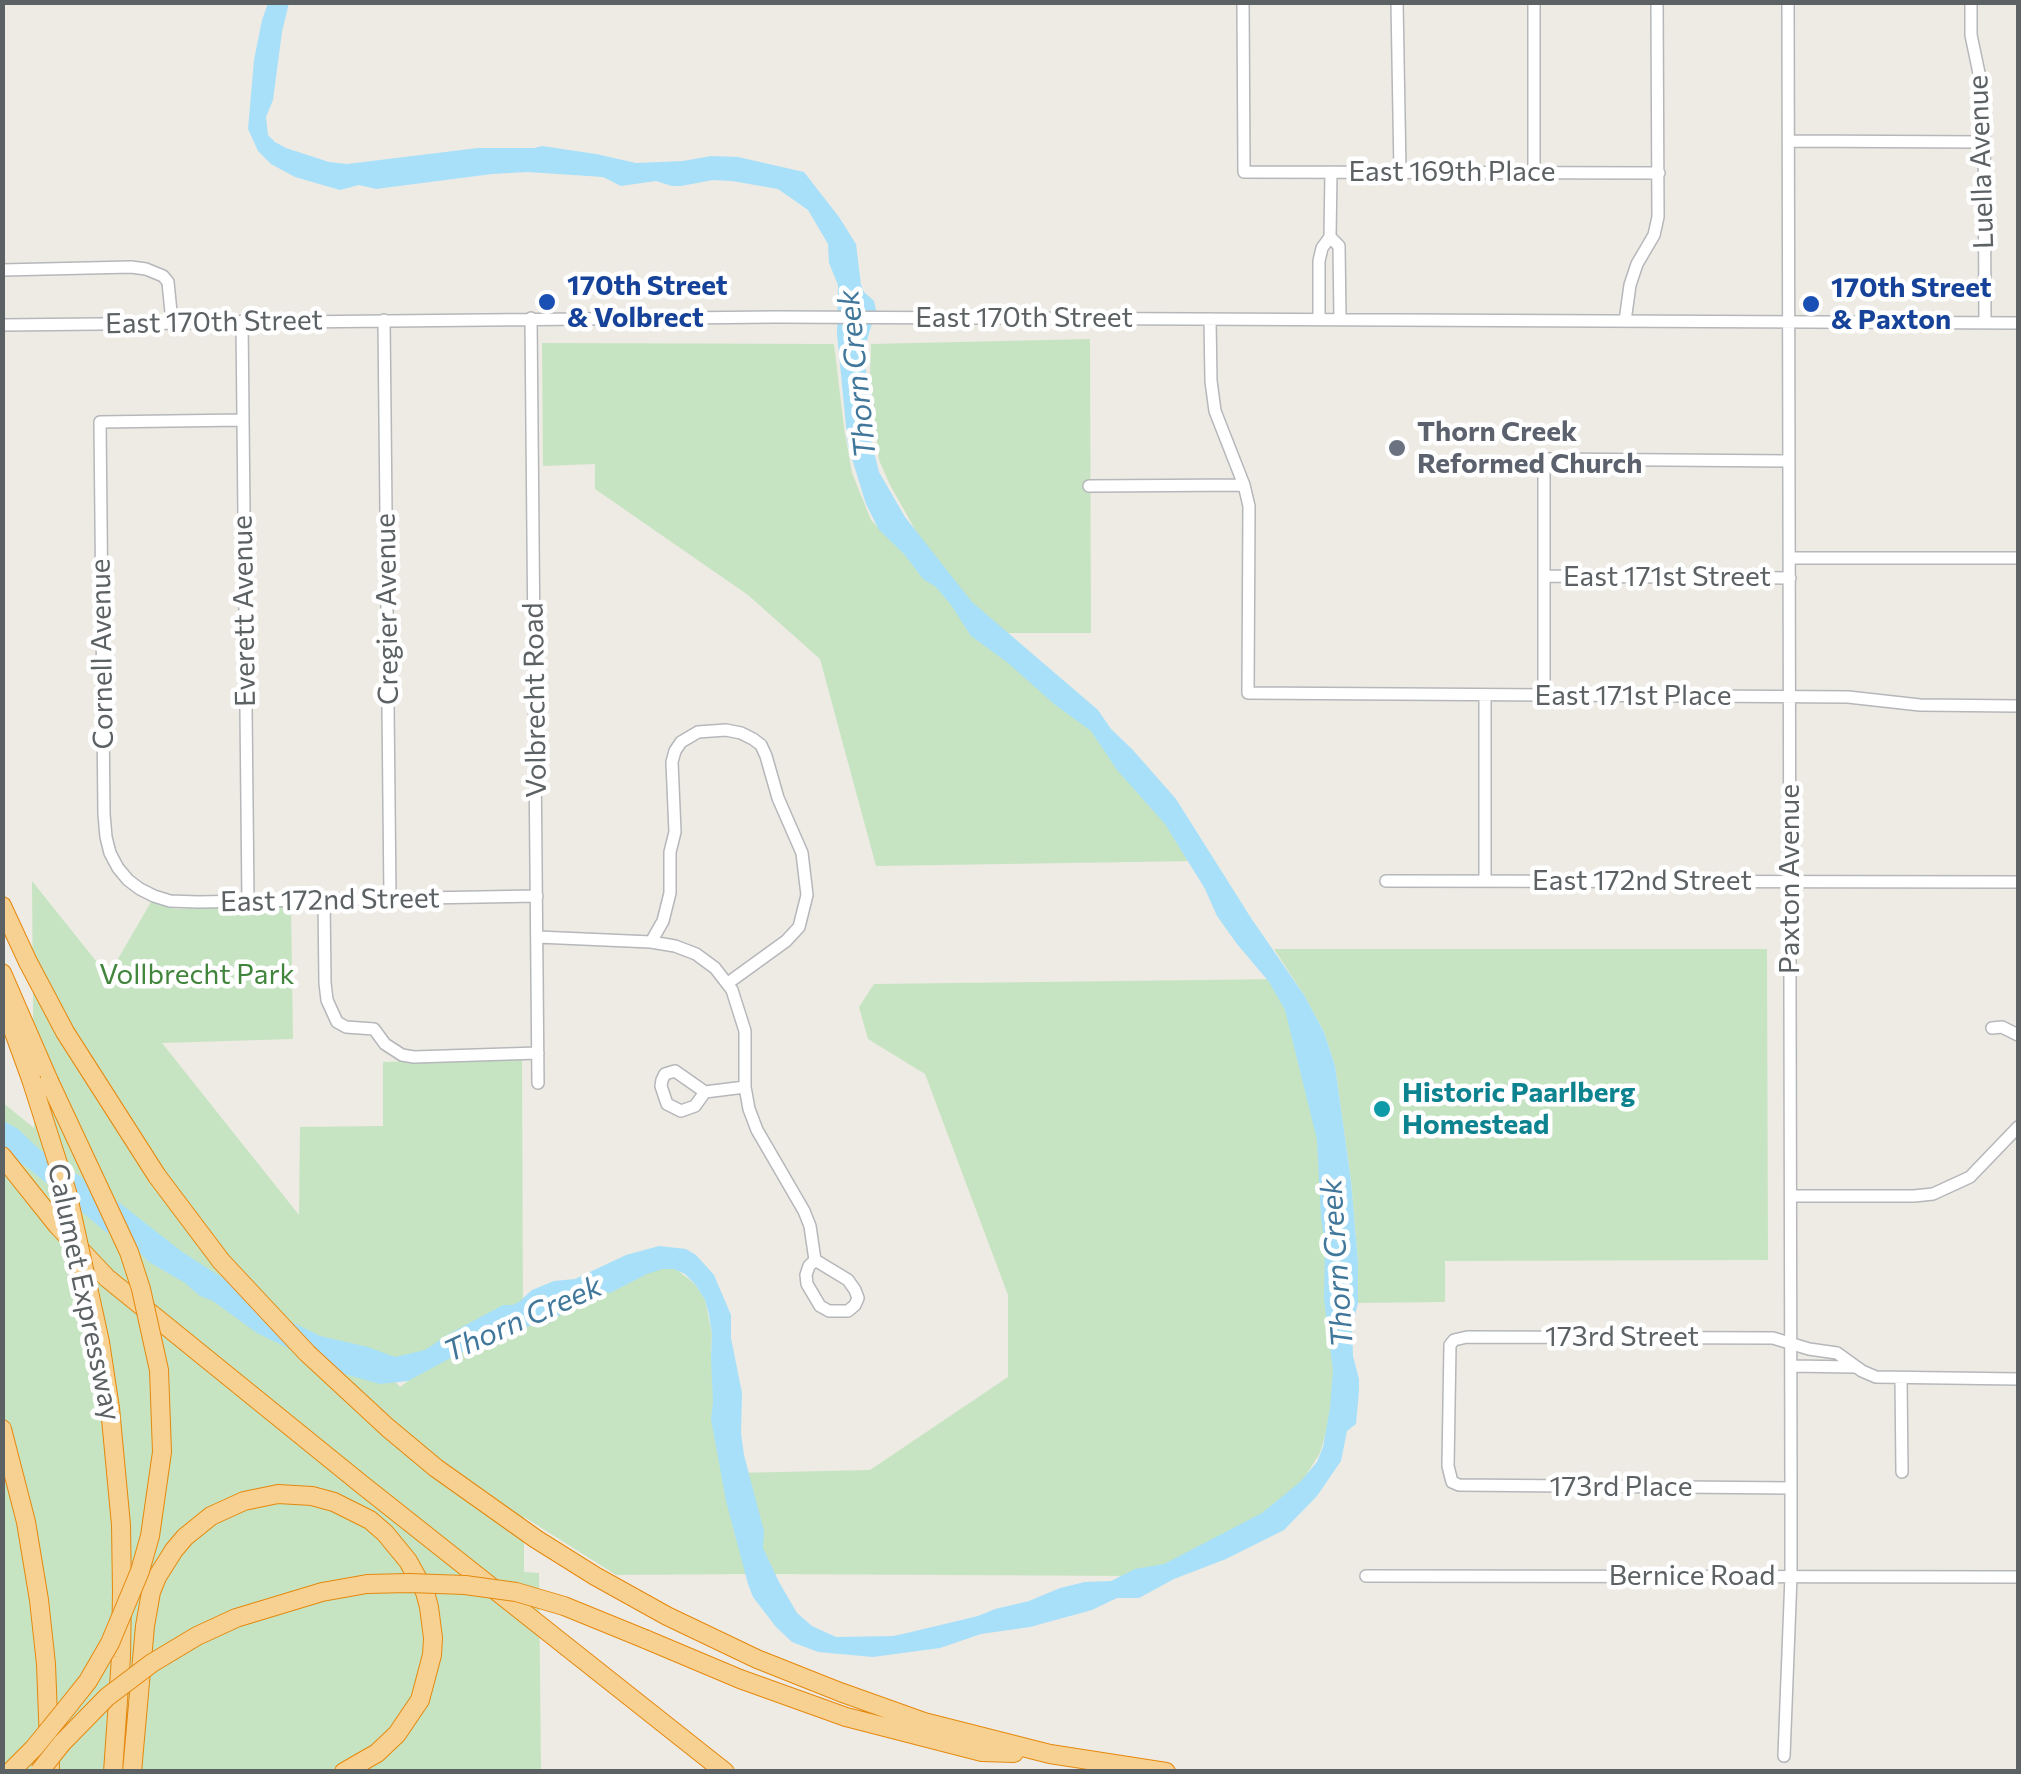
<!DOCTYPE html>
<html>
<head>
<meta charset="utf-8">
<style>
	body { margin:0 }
	#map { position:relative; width:2021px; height:1774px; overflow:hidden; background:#eeebe4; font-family:Commissioner,sans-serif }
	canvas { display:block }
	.frame { position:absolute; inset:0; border:5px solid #5c6164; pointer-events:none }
</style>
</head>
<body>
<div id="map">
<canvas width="2021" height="1774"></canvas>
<div class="frame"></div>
</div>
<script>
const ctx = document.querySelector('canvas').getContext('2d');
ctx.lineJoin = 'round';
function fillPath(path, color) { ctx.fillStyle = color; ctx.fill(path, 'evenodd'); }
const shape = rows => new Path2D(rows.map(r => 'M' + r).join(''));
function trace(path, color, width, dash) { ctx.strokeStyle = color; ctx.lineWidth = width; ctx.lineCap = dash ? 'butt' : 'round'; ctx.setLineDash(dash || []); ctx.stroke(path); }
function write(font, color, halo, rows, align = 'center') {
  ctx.font = font + ' Commissioner,sans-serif'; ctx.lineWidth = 9; ctx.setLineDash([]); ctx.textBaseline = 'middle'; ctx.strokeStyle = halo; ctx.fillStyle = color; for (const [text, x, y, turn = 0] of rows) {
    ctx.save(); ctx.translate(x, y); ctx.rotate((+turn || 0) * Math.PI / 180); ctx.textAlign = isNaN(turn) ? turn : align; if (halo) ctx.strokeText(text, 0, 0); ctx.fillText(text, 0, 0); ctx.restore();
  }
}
fillPath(shape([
	[1090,339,1091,633,1000,633,921,547,912,524,890,485,879,460,870,376,871,344],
	[542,343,834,344,844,428,852,473,871,520,972,623,1051,688,1164,807,1197,861,876,866,820,659,748,595,595,489,595,464,543,466],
	[32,881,108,976,151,902,176,909,291,906,293,1039,162,1043,299,1215,300,1127,383,1126,383,1062,522,1059,523,1318,396,1363,372,1355,400,1387,446,1352,648,1268,676,1269,695,1284,705,1300,712,1334,711,1358,752,1574,616,1575,524,1517,524,1572,539,1573,541,1771,3,1771,2,1102,34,1128],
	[1274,949,1767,949,1768,1260,1445,1261,1445,1302,1358,1303,1358,1262,1351,1181,1335,1066,1324,1032,1304,995],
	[1283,979,1306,1015,1341,1379,1320,1453,1294,1494,1217,1542,1137,1576,763,1574,735,1473,870,1470,1008,1377,1008,1295,925,1074,868,1039,859,1007,874,984]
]), '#c6e4c2');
fillPath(shape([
	[268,3,289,3,282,32,273,100,266,117,268,135,275,142,286,148,329,162,347,164,478,148,534,148,542,146,596,154,636,163,683,161,711,156,738,157,804,172,839,217,856,244,861,285,864,292,874,301,876,310,867,340,865,367,871,394,870,435,879,472,905,517,972,602,1098,710,1111,729,1132,749,1176,799,1251,918,1304,995,1324,1032,1335,1066,1351,1181,1358,1262,1358,1303,1352,1327,1353,1356,1359,1379,1359,1391,1356,1424,1347,1431,1341,1461,1317,1496,1284,1530,1226,1559,1174,1579,1139,1598,1117,1598,1092,1610,1030,1627,981,1634,940,1648,873,1657,818,1652,792,1642,776,1627,753,1597,748,1584,726,1501,711,1419,713,1402,711,1358,712,1334,709,1315,705,1300,695,1284,685,1274,674,1269,663,1269,647,1274,610,1293,599,1291,591,1293,549,1323,533,1324,511,1335,460,1353,408,1381,380,1384,337,1372,257,1333,213,1301,200,1296,185,1283,149,1262,131,1244,106,1232,28,1168,3,1153,2,1120,18,1129,39,1149,121,1204,181,1251,284,1318,320,1336,368,1347,395,1357,425,1350,449,1334,503,1305,513,1305,520,1301,532,1290,554,1281,575,1279,626,1255,659,1246,686,1249,696,1255,714,1275,731,1315,731,1338,742,1393,741,1433,744,1455,764,1531,763,1548,779,1582,797,1613,812,1626,836,1637,893,1636,907,1633,978,1616,995,1609,1029,1601,1060,1588,1085,1582,1111,1581,1135,1569,1164,1564,1262,1513,1300,1482,1317,1462,1323,1447,1330,1408,1333,1370,1324,1299,1325,1245,1321,1218,1317,1140,1285,1010,1269,982,1237,944,1217,916,1205,889,1165,824,1117,770,1091,731,1054,704,1008,663,971,636,951,605,936,587,923,579,904,554,879,530,866,504,848,446,837,334,838,285,829,263,828,244,808,210,778,189,732,181,713,180,681,186,672,186,656,181,621,186,603,177,527,172,492,174,376,189,359,185,340,190,295,177,271,164,258,151,248,129,254,60,262,20]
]), '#a8e0fa');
const minor = shape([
	[1243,2,1244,172,1659,173],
	[1397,2,1400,172],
	[1534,2,1534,172],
	[1971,2,1971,35,1984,97,1985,323],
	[1789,141,1984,142],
	[1330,237,1339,246,1340,319],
	[2,270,131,267,146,269,163,276,168,282,172,322],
	[531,318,538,1083],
	[1210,319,1211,381,1215,411,1244,485,1249,506,1248,693,1848,697,1920,705,2018,706],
	[1319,319,1319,261,1322,248,1330,237,1331,172],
	[384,320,390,898],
	[242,321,248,901],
	[1625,321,1630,285,1637,264,1654,235,1658,217,1657,2],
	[2,325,776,317,2018,323],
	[242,420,100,422,104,814,106,837,110,853,118,868,128,880,140,889,154,896,170,901,198,902,537,896],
	[1089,486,1244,485],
	[1790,558,2018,558],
	[1544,576,1790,578],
	[1485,696,1485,881],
	[1544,696,1544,459,1788,461],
	[1386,881,2018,882],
	[324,899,325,983,327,1000,337,1022,346,1027,374,1029,385,1044,402,1055,414,1057,538,1053],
	[538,937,651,942,675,946,696,954,715,968,732,990,745,1031,745,1087,749,1109,757,1130,804,1211,810,1226,815,1260,809,1266,806,1275,807,1284,820,1306,829,1311,848,1311,855,1305,858,1298,855,1290,848,1280,815,1260],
	[651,942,663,921,670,893,670,852,675,832,672,762,675,751,681,742,698,732,726,730,741,733,753,739,761,745,766,756,778,798,802,853,807,895,799,927,786,941,728,983],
	[1992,1028,2002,1027,2018,1035],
	[705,1092,695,1106,681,1111,667,1104,661,1086,662,1080,665,1074,675,1071,705,1092,745,1087],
	[1791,1196,1914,1196,1933,1194,1970,1177,2018,1127],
	[1791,1366,1855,1367],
	[1901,1379,1902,1472],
	[1791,1488,1459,1485,1452,1482,1448,1466,1450,1345,1454,1340,1467,1337,1773,1338,1809,1349,1837,1353,1862,1371,1876,1377,2018,1379],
	[1366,1576,2018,1577],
	[1784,1756,1791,1576,1791,1488,1788,2]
]);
const highway = shape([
	[2,906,28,962,65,1032,157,1176,221,1261,307,1353,388,1428,436,1468,536,1539,595,1576,667,1616,757,1659,840,1692,924,1722,1050,1754,1166,1772],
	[2,973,49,1081],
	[4,1005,31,1079],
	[2,1156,57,1225,107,1278,360,1483,725,1772],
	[110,1408,121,1525,122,1591,121,1657,113,1772],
	[2,1429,26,1522,39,1600,46,1664,50,1769],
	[645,1639,740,1679,846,1717,982,1752,1014,1753],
	[132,1772,145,1626,151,1592,157,1577,174,1550,185,1537,211,1516,244,1501,278,1494,312,1496,334,1502,370,1520,385,1533,408,1561,425,1592,429,1607,433,1638,432,1655,420,1700,397,1734,377,1753,344,1772]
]);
trace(minor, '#b5b7ba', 14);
trace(highway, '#e5880d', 20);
trace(minor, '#fff', 11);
trace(highway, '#f7d192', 18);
const highwayBridge = shape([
	[31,1079,67,1192,100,1342,110,1408],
	[10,1772,34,1748,69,1705,88,1681,110,1643,140,1571,150,1536,162,1452,159,1370,141,1289,129,1252,49,1081],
	[39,1772,62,1743,107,1697,152,1663,197,1636,236,1618,322,1592,367,1584,409,1583,465,1585,516,1592,564,1606,645,1639]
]);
trace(highwayBridge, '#e5880d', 20, []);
trace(highwayBridge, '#f7d192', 18);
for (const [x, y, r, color] of [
	[547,302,10,"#1a4fb4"],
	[1811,304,10,"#1a4fb4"],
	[1397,448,10,"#6b7280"],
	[1382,1109,10,"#0f9aa8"]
]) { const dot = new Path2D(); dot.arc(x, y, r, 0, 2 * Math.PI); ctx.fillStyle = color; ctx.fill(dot); trace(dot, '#fff', 4); }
write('28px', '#5c6164', '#fff', [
	["Luella Avenue",1981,162,-92],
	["East 169th Place",1452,172],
	["East 170th Street",1024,318],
	["East 170th Street",214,322,-1],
	["East 171st Street",1667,577],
	["Cregier Avenue",387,609,-91],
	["Everett Avenue",244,611,-91],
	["Cornell Avenue",102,654,-91],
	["East 171st Place",1633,696],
	["Volbrecht Road",535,700,-91],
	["Paxton Avenue",1790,879,-90],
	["East 172nd Street",1642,881],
	["East 172nd Street",330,900,-1],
	["Calumet Expressway",84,1292,78],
	["173rd Street",1622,1337],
	["173rd Place",1621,1487],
	["Bernice Road",1692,1576]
]);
write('bold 28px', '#164399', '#fff', [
	["170th Street",567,286],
	["& Volbrect",567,318],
	["170th Street",1831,288],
	["& Paxton",1831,320]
], 'left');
write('bold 28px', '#5b616d', '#fff', [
	["Thorn Creek",1417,432],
	["Reformed Church",1417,464]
], 'left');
write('28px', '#40853b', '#fff', [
	["Vollbrecht Park",197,975]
]);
write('bold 28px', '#0d838f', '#fff', [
	["Historic Paarlberg",1402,1093],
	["Homestead",1402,1125]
], 'left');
write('italic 30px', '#40779a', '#fff', [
	["Thorn Creek",857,374,-96],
	["Thorn Creek",1337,1263,-94],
	["Thorn Creek",523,1319,-24]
]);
</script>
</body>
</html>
